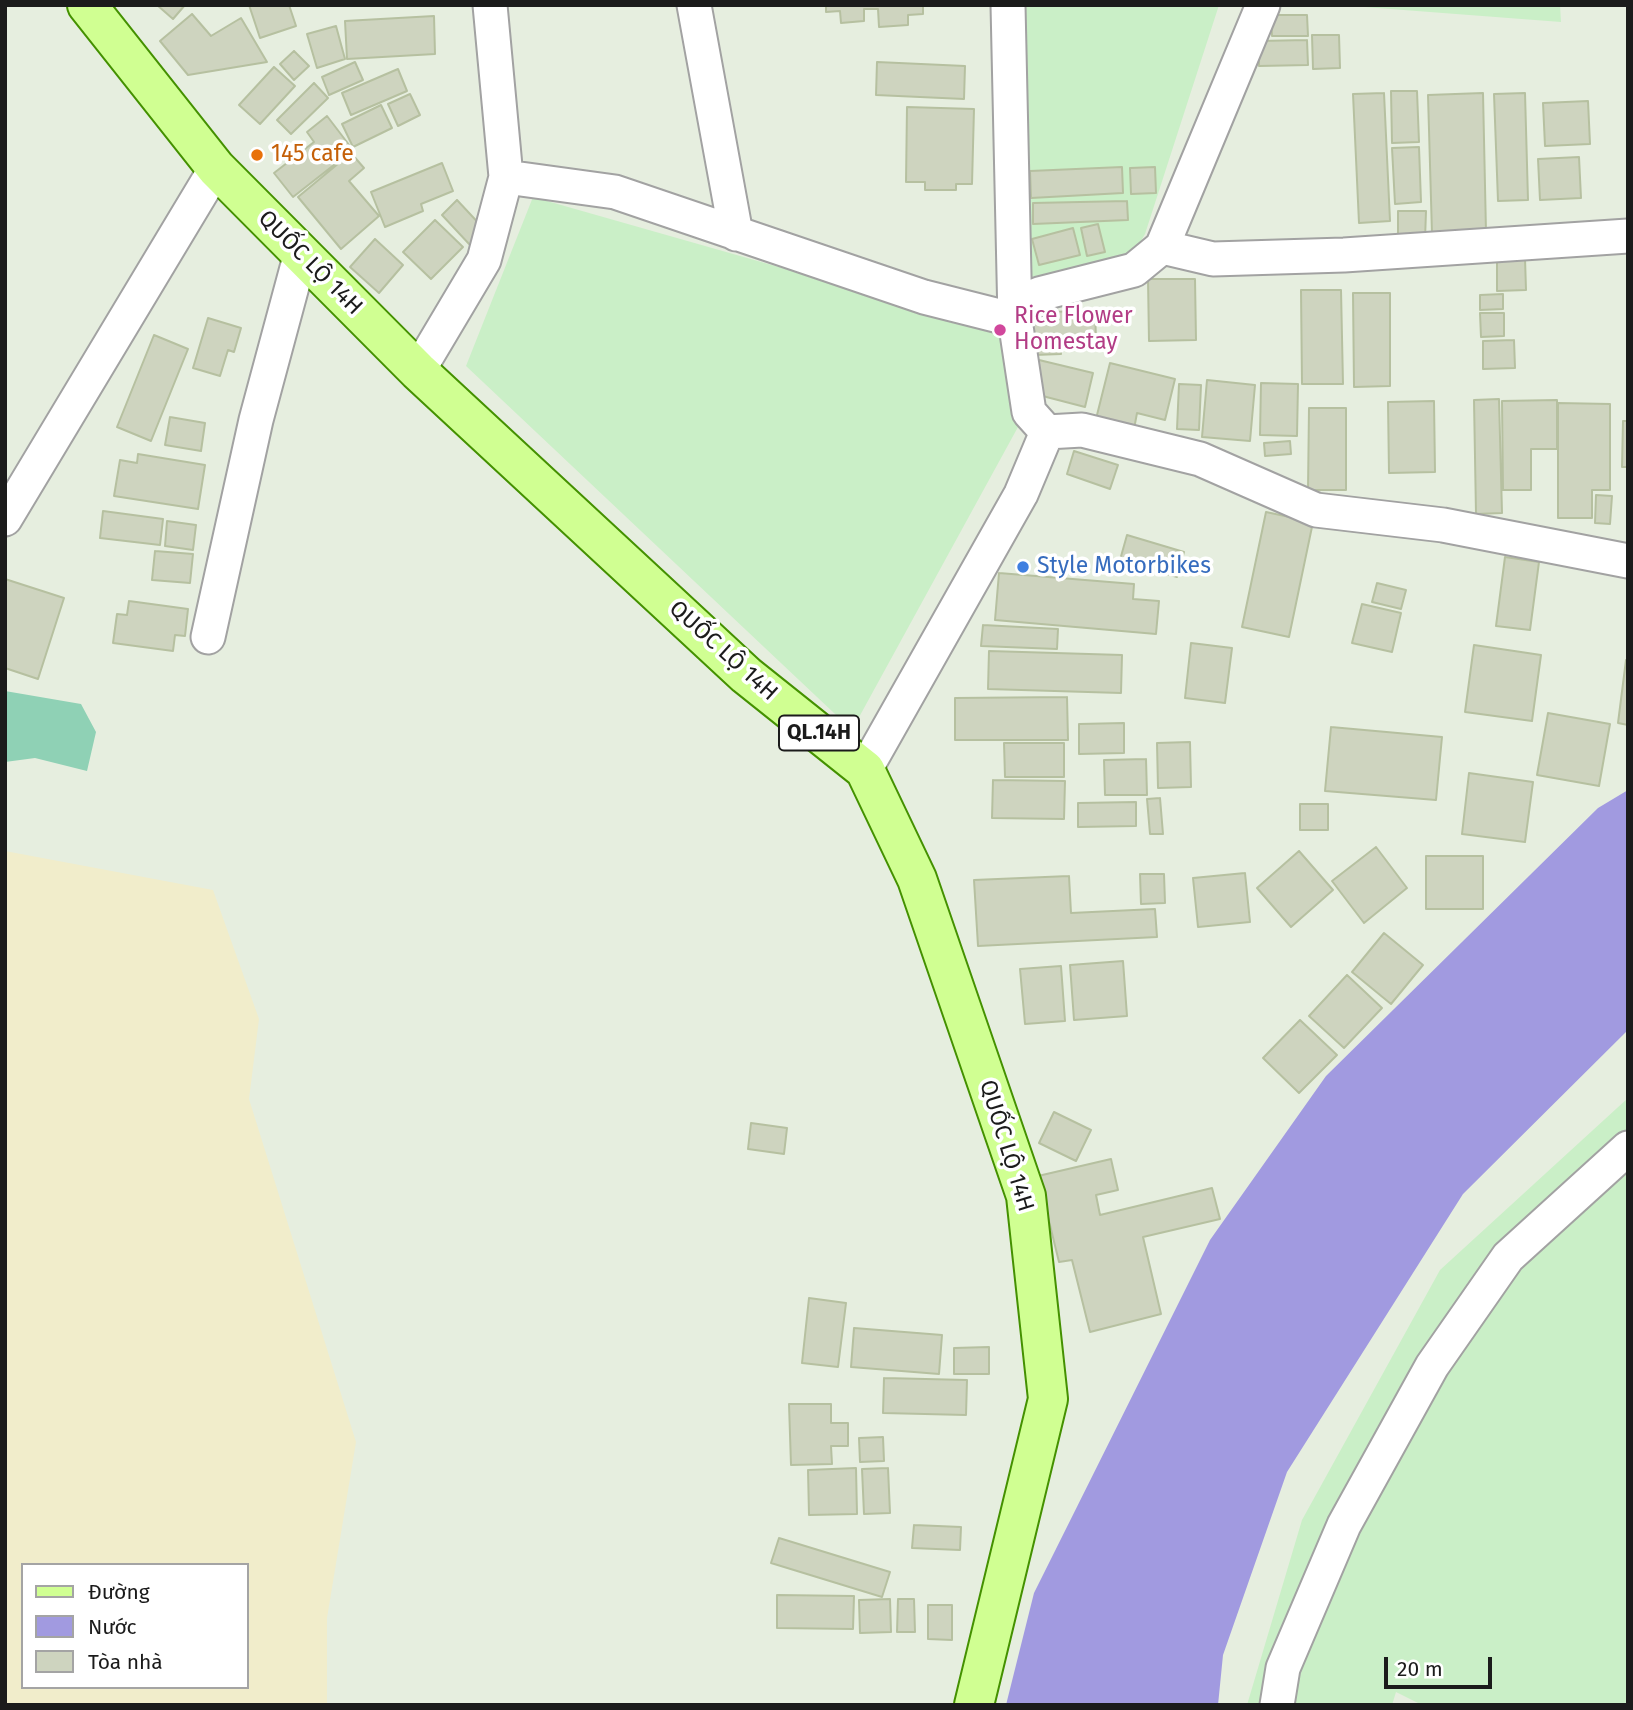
<!DOCTYPE html>
<html>
<head>
<meta charset="utf-8">
<style>
	body { margin:0 }
	#map { position:relative; width:1633px; height:1710px; overflow:hidden; background:#e6eedf; font-family:"Fira Sans",sans-serif }
	canvas { display:block }
	.frame { position:absolute; inset:0; border:7px solid #1b1b1b; pointer-events:none }
	.legend { position:absolute; left:21px; top:1563px; width:228px; height:126px; box-sizing:border-box; background:#fff; border:2px solid #a4a4a4; margin:0; padding:9px 12px; list-style:none; font-size:21px; color:#1b1b1b }
	.legend li { display:flex; align-items:center; gap:14px; height:35px }
	.legend b { width:35px; border:2px solid #a4a4a4 }
	.scale { position:absolute; left:1384px; top:1657px; width:108px; height:32px; box-sizing:border-box; border:4px solid #1b1b1b; border-top:0; padding-left:9px; font-size:21px; line-height:24px; white-space:nowrap; color:#1b1b1b; -webkit-text-stroke:5px #fff; paint-order:stroke }
</style>
</head>
<body>
<div id="map">
<canvas width="1633" height="1710"></canvas>
<div class="frame"></div>
<ul class="legend">
<li><b style="height:9px;background:#d0ff92"></b>Đường</li>
<li><b style="height:19px;background:#a19ae0"></b>Nước</li>
<li><b style="height:19px;background:#ced4bf"></b>Tòa nhà</li>
</ul>
<div class="scale">20 m</div>
</div>
<script>
const ctx = document.querySelector('canvas').getContext('2d');
ctx.lineJoin = 'round';
function fillPath(path, color) { ctx.fillStyle = color; ctx.fill(path, 'evenodd'); }
const shape = rows => new Path2D(rows.map(r => 'M' + r).join(''));
function trace(path, color, width, dash) { ctx.strokeStyle = color; ctx.lineWidth = width; ctx.lineCap = dash ? 'butt' : 'round'; ctx.setLineDash(dash || []); ctx.stroke(path); }
function write(font, color, halo, rows, align = 'center') {
  ctx.font = font + ' "Fira Sans",sans-serif'; ctx.lineWidth = 7; ctx.setLineDash([]); ctx.textBaseline = 'middle'; ctx.strokeStyle = halo; ctx.fillStyle = color; for (const [text, x, y, turn = 0] of rows) {
    ctx.save(); ctx.translate(x, y); ctx.rotate((+turn || 0) * Math.PI / 180); ctx.textAlign = isNaN(turn) ? turn : align; if (halo) ctx.strokeText(text, 0, 0); ctx.fillText(text, 0, 0); ctx.restore();
  }
}
fillPath(shape([
	[5,851,213,890,259,1019,249,1099,356,1442,327,1618,327,1705,5,1705],
	[23,1565,247,1565,247,1687,23,1687]
]), '#f1edcb');
fillPath(shape([
	[1019,5,1219,5,1145,234,1127,265,1016,285],
	[1338,5,1560,5,1561,22],
	[533,197,1000,330,1018,427,852,730,466,366],
	[1628,1098,1628,1705,1422,1705,1396,1692,1392,1705,1247,1705,1302,1520,1440,1270]
]), '#caefc7');
fillPath(shape([
	[5,691,81,704,96,732,87,771,35,758,5,762]
]), '#8fd1b5');
fillPath(shape([
	[1628,790,1628,1030,1463,1194,1287,1472,1223,1655,1218,1705,1006,1705,1034,1593,1210,1240,1326,1076,1598,808]
]), '#a19ae0');
const building = shape([
	[157,5,185,5,173,19,157,5],
	[249,5,289,5,296,26,260,38,249,5],
	[826,5,923,5,923,14,908,15,908,25,879,27,878,9,864,9,864,21,841,23,840,11,826,12,826,5],
	[192,14,211,36,241,18,267,62,188,75,160,41,192,14],
	[1271,15,1307,15,1308,36,1272,36,1271,15],
	[434,16,435,54,347,59,345,21,434,16],
	[336,26,345,59,317,68,307,34,336,26],
	[1312,35,1339,35,1340,68,1313,69,1312,35],
	[1307,40,1308,65,1259,66,1259,41,1307,40],
	[294,51,309,66,294,80,280,64,294,51],
	[355,62,363,80,329,95,322,77,355,62],
	[877,62,965,66,964,99,876,95,877,62],
	[274,67,295,86,260,124,239,105,274,67],
	[398,69,407,91,351,115,342,93,398,69],
	[314,83,328,98,291,134,277,120,314,83],
	[1391,91,1417,91,1419,142,1392,143,1391,91],
	[1384,93,1390,221,1359,223,1353,94,1384,93],
	[1483,93,1486,232,1432,234,1428,95,1483,93],
	[1525,93,1528,200,1498,201,1494,94,1525,93],
	[410,94,420,115,398,126,388,104,410,94],
	[1588,101,1590,144,1545,146,1543,103,1588,101],
	[381,105,392,128,353,147,342,124,381,105],
	[907,107,974,109,972,184,956,184,956,190,925,190,925,182,906,182,907,107],
	[327,116,353,150,293,197,274,173,314,142,307,132,327,116],
	[1419,147,1421,202,1395,204,1392,148,1419,147],
	[351,153,364,168,349,181,379,216,341,249,298,197,351,153],
	[1579,157,1581,198,1540,200,1538,159,1579,157],
	[442,163,453,191,421,204,423,211,385,227,371,192,442,163],
	[1122,167,1123,193,1031,198,1030,171,1122,167],
	[1155,167,1156,193,1131,194,1130,168,1155,167],
	[457,200,485,230,470,245,442,215,457,200],
	[1127,201,1128,220,1033,224,1033,203,1127,201],
	[1398,211,1426,211,1425,240,1398,241,1398,211],
	[435,220,463,247,431,279,403,252,435,220],
	[1098,224,1105,252,1087,256,1081,228,1098,224],
	[1073,228,1080,255,1039,265,1032,239,1073,228],
	[375,239,403,265,379,293,350,267,375,239],
	[1525,258,1526,290,1497,291,1497,259,1525,258],
	[1148,279,1195,279,1196,340,1149,341,1148,279],
	[1301,290,1341,290,1343,384,1302,384,1301,290],
	[1353,293,1390,293,1390,386,1354,387,1353,293],
	[1503,294,1503,309,1480,310,1480,295,1503,294],
	[1095,310,1096,340,1060,342,1061,354,1034,355,1032,313,1095,310],
	[1480,313,1504,313,1504,336,1481,337,1480,313],
	[208,318,241,328,234,352,228,350,220,376,193,368,208,318],
	[154,335,188,349,151,441,117,427,154,335],
	[1514,340,1515,368,1483,369,1483,341,1514,340],
	[1039,360,1093,373,1085,407,1031,393,1039,360],
	[1110,363,1175,379,1165,420,1137,413,1134,429,1096,419,1110,363],
	[1207,380,1255,385,1250,441,1202,437,1207,380],
	[1261,383,1298,384,1297,436,1260,435,1261,383],
	[1179,384,1201,385,1199,430,1177,429,1179,384],
	[1499,399,1502,513,1476,514,1474,400,1499,399],
	[1557,400,1557,449,1531,449,1531,490,1503,490,1502,401,1557,400],
	[1434,401,1435,472,1389,473,1388,402,1434,401],
	[1558,403,1610,404,1610,490,1592,490,1592,518,1558,518,1558,403],
	[1309,408,1346,408,1346,490,1308,490,1309,408],
	[170,417,205,423,201,451,165,445,170,417],
	[1623,421,1628,421,1628,467,1622,467,1623,421],
	[1290,441,1291,454,1265,456,1264,443,1290,441],
	[1074,451,1118,465,1110,489,1067,474,1074,451],
	[138,454,205,465,198,509,114,496,120,460,137,463,138,454],
	[1596,495,1612,496,1610,524,1595,523,1596,495],
	[103,511,163,519,160,545,100,538,103,511],
	[1266,512,1313,522,1289,637,1242,627,1266,512],
	[167,521,196,525,193,550,165,546,167,521],
	[1127,535,1184,552,1177,577,1120,560,1127,535],
	[155,551,193,554,190,583,152,580,155,551],
	[1505,557,1539,562,1530,630,1496,626,1505,557],
	[999,573,1134,584,1133,599,1159,601,1156,634,995,620,999,573],
	[5,579,64,598,38,679,5,668,5,579],
	[1377,583,1406,590,1401,609,1372,602,1377,583],
	[129,601,188,609,185,636,175,635,173,651,113,643,117,614,127,615,129,601],
	[1362,604,1401,613,1392,652,1352,643,1362,604],
	[983,625,1058,629,1057,649,981,646,983,625],
	[1191,643,1232,648,1225,703,1185,698,1191,643],
	[1474,645,1541,655,1532,721,1465,712,1474,645],
	[989,651,1122,655,1121,693,988,689,989,651],
	[1626,660,1628,661,1628,725,1618,723,1626,660],
	[1067,697,1068,740,955,740,955,698,1067,697],
	[1548,713,1610,724,1599,786,1537,775,1548,713],
	[1124,723,1124,753,1079,754,1079,724,1124,723],
	[1331,727,1442,737,1436,800,1325,791,1331,727],
	[1190,742,1191,787,1158,788,1157,743,1190,742],
	[1004,743,1064,743,1064,777,1005,777,1004,743],
	[1146,759,1147,795,1105,795,1104,760,1146,759],
	[1469,773,1533,782,1525,842,1462,834,1469,773],
	[993,780,1065,781,1064,819,992,818,993,780],
	[1160,798,1163,834,1150,834,1147,799,1160,798],
	[1136,802,1136,826,1078,827,1078,803,1136,802],
	[1300,804,1328,804,1328,830,1300,830,1300,804],
	[1376,847,1407,888,1364,923,1332,881,1376,847],
	[1299,851,1333,890,1291,927,1257,888,1299,851],
	[1426,856,1483,856,1483,909,1426,909,1426,856],
	[1245,873,1250,922,1198,927,1193,878,1245,873],
	[1140,874,1164,874,1165,903,1141,904,1140,874],
	[1069,876,1071,913,1155,909,1157,937,978,946,974,880,1069,876],
	[1384,933,1423,965,1391,1004,1352,972,1384,933],
	[1123,961,1127,1016,1074,1020,1070,965,1123,961],
	[1061,966,1065,1021,1025,1024,1020,969,1061,966],
	[1347,975,1382,1008,1344,1048,1309,1016,1347,975],
	[1300,1020,1337,1055,1299,1093,1263,1058,1300,1020],
	[1054,1112,1091,1130,1076,1161,1039,1143,1054,1112],
	[751,1123,787,1128,784,1154,748,1149,751,1123],
	[1111,1159,1118,1190,1096,1195,1100,1215,1212,1188,1220,1219,1143,1237,1161,1314,1090,1332,1072,1260,1059,1262,1038,1176,1111,1159],
	[809,1298,846,1303,838,1367,802,1363,809,1298],
	[854,1328,942,1335,939,1374,851,1367,854,1328],
	[989,1347,989,1374,954,1374,954,1348,989,1347],
	[884,1378,967,1380,966,1415,883,1413,884,1378],
	[789,1404,831,1404,831,1423,848,1423,848,1446,831,1446,832,1464,791,1465,789,1404],
	[883,1437,884,1461,860,1462,859,1438,883,1437],
	[856,1468,857,1514,809,1515,808,1470,856,1468],
	[888,1468,890,1513,864,1514,862,1469,888,1468],
	[914,1525,961,1527,960,1550,912,1548,914,1525],
	[779,1538,890,1572,882,1597,771,1563,779,1538],
	[777,1595,854,1596,853,1629,777,1628,777,1595],
	[890,1599,891,1632,860,1633,859,1600,890,1599],
	[898,1599,914,1599,915,1632,897,1632,898,1599],
	[928,1605,952,1605,952,1640,928,1639,928,1605]
]);
fillPath(building, '#ced4bf');
trace(building, '#b6c0a0', 2);
const minor = shape([
	[694,5,736,234],
	[506,177,615,192,924,297,1015,320],
	[1162,247,1213,259,1344,255,1628,236],
	[1015,320,1039,294,1134,270,1162,247,1263,5],
	[418,371,484,260,506,177,490,5],
	[1047,432,1082,430,1200,459,1316,510,1443,525,1628,561],
	[5,519,216,168],
	[208,637,256,420,301,253],
	[865,770,1021,494,1047,432,1029,412,1015,320,1008,5],
	[1277,1705,1283,1668,1344,1525,1432,1366,1508,1257,1628,1148]
]);
const primary = shape([
	[87,5,216,168,418,371,746,675,865,770,917,879,1026,1196,1048,1399,974,1705]
]);
trace(minor, '#a2a2a2', 37);
trace(primary, '#449100', 42);
trace(minor, '#fff', 33);
trace(primary, '#d0ff92', 38);
for (const [x, y, r, color] of [
	[257,155,7,"#e8710a"],
	[1000,330,7,"#d1479c"],
	[1023,567,7,"#3f7fe0"]
]) { const dot = new Path2D(); dot.arc(x, y, r, 0, 2 * Math.PI); ctx.fillStyle = color; ctx.fill(dot); trace(dot, '#fff', 2.5); }
for (const [x, y, w] of [
	[819,733,80]
]) { const box = new Path2D(); box.roundRect(x - w / 2, y - 17.5, w, 35, 5); ctx.fillStyle = '#fff'; ctx.fill(box); trace(box, '#1b1b1b', 2); }
write('bold 21px', '#1b1b1b', null, [
	["QL.14H",819,733]
]);
write('23px', '#c56008', '#fff', [
	["145 cafe",271,155]
], 'left');
write('23px', '#1b1b1b', '#fff', [
	["QUỐC LỘ 14H",310,263,45],
	["QUỐC LỘ 14H",723,651,42],
	["QUỐC LỘ 14H",1006,1146,73]
]);
write('23px', '#b23c85', '#fff', [
	["Rice Flower",1014,317],
	["Homestay",1014,343]
], 'left');
write('23px', '#366cbe', '#fff', [
	["Style Motorbikes",1037,567]
], 'left');
</script>
</body>
</html>
